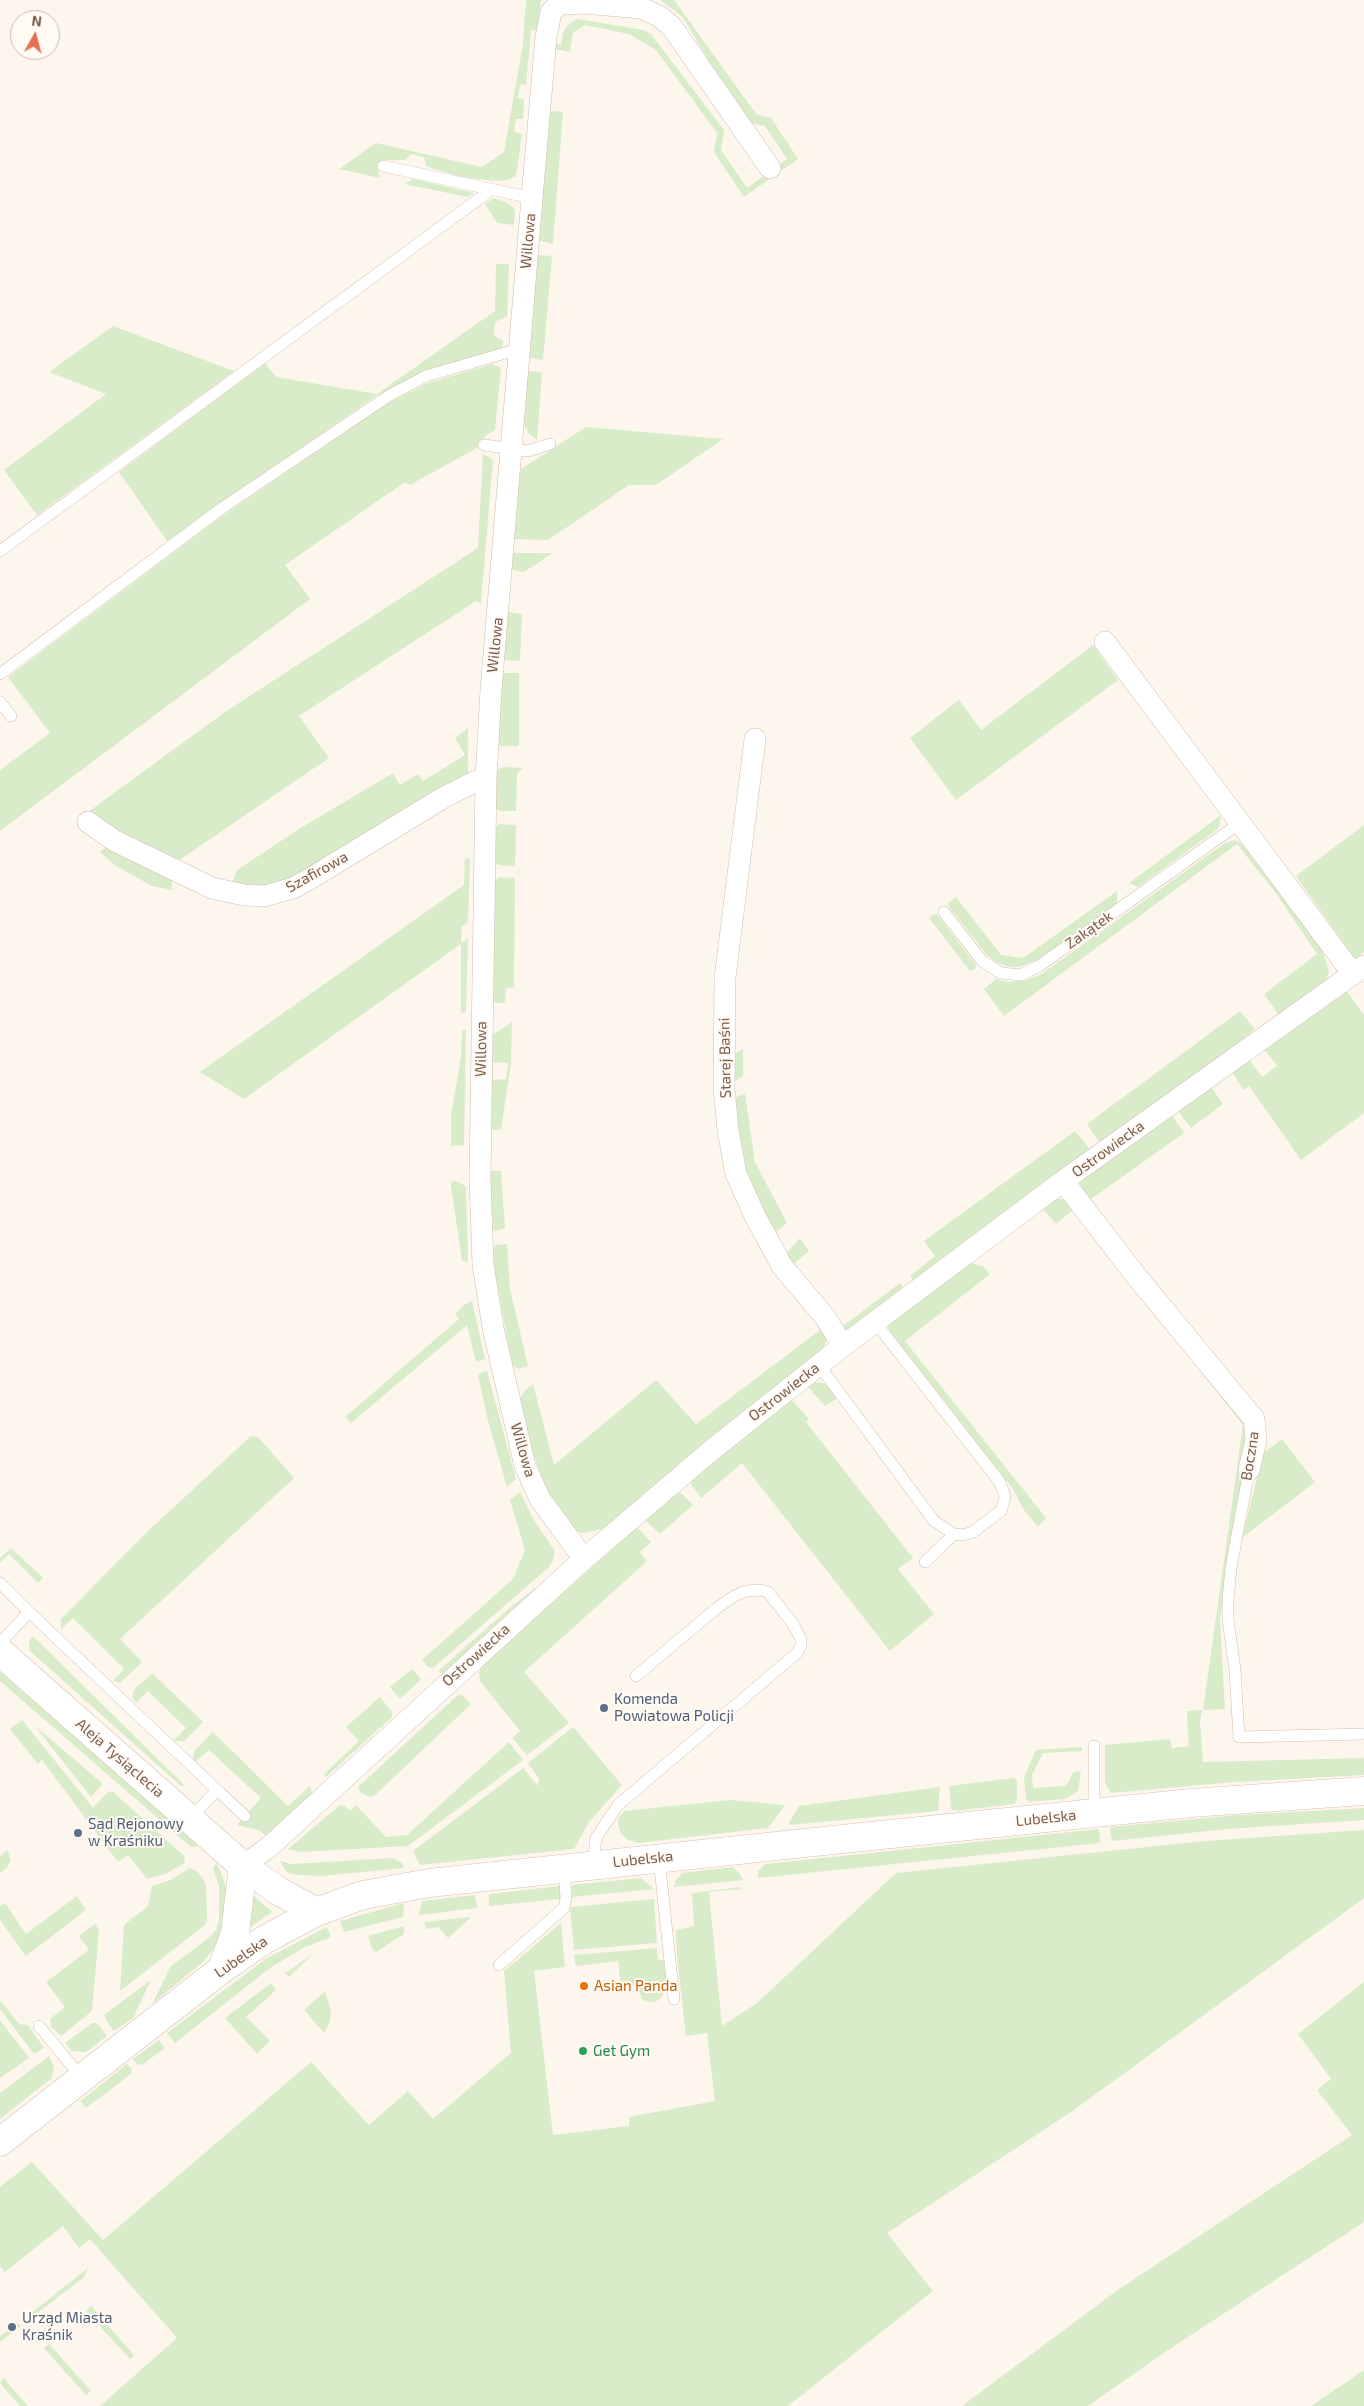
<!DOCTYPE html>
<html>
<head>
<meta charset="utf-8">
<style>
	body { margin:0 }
	#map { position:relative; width:1364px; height:2406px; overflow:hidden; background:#fdf6ec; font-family:"Exo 2",sans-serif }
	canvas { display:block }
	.north { position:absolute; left:10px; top:10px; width:50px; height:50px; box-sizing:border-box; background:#fffaf3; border:1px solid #cabbb1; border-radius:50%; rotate:7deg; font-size:14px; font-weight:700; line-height:20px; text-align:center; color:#7a5c4d }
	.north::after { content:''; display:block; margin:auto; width:18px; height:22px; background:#e76f51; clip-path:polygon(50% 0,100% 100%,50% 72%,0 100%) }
</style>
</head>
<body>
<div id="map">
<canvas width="1364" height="2406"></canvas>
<div class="north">N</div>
</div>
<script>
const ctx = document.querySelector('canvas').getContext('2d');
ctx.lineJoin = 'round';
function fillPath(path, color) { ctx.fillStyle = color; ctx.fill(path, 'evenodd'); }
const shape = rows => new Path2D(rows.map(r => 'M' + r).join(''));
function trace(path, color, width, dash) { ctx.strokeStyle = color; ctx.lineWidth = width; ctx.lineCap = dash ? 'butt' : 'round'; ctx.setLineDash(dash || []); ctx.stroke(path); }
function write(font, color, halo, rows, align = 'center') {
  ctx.font = font + ' "Exo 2",sans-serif'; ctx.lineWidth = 4; ctx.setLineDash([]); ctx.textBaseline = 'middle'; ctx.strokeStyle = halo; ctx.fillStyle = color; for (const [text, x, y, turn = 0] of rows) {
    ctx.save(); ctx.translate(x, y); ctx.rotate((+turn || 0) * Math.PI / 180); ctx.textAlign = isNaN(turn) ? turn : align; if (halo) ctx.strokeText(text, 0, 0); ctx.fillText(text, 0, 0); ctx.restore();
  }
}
fillPath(shape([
	[526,0,541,0,538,30,531,30,526,85,520,84,518,98,524,100,523,119,516,119,514,132,522,134,516,176,508,180,495,181,461,177,431,168,426,166,424,157,411,154,405,160,381,160,377,167,380,178,339,169,376,143,482,167,504,152,523,44],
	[660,0,674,0,757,115,771,118,798,159,744,197,714,152,717,133,656,50,629,34,585,25,573,33,570,52,555,49,556,44,561,45,563,32,568,25,577,19,643,30,651,34,724,130,721,150,747,188,787,159,765,126,746,122,682,16],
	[552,111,563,112,553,244,538,240,549,114],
	[413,179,474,193,468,197,404,184],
	[493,198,506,202,513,207,515,211,514,225,497,223,485,204],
	[539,255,552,256,543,360,531,358,529,356,536,259],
	[496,264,509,264,507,316,495,322,494,336,503,341,502,350,377,395,167,541,119,472,265,363,276,377,377,394,495,311],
	[113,326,234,371,37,515,4,470,106,394,49,372],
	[492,364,501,368,495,430,485,436,484,444,410,485,405,482,285,565,310,599,0,831,0,770,50,733,8,677,215,521,388,403,428,383],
	[529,371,542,372,537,440,529,434,523,422,526,375],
	[586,427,723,439,656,485,629,485,548,540,514,539,512,535,521,469],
	[483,454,493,460,481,603,476,601,299,716,329,758,175,863,150,852,88,812,225,712,478,548],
	[514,553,553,553,524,572,509,569,511,556],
	[509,612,522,614,520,661,505,660,502,658,506,615],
	[1093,645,1118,680,956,800,910,738,959,700,981,730],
	[504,673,519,673,519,746,500,746,497,742,501,677],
	[468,728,468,775,305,875,260,888,232,882,237,870,299,829,393,773,400,785,418,774,423,781,465,755,455,738],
	[503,767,523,768,517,773,516,811,500,811,496,808,496,771],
	[1221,815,1219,828,1138,887,1129,883],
	[499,824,516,825,515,866,498,865,495,862,496,827],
	[1364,825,1364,952,1355,959,1296,876],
	[1235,840,1247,846,1322,949,1329,971,1325,983,1278,1014,1264,994,1317,954,1275,892,1237,844,1004,1016,984,989,996,979,1008,982,1026,980,1040,975,1225,843],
	[110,845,172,875,172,890,152,886,116,866,100,852],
	[465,858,470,859,468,922,462,926,461,943,468,938,466,1012,461,1013,461,944,244,1099,200,1072,464,885],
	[499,877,515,878,514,987,506,989,505,1003,497,1003,493,1001,495,881],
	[1117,891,1117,904,1044,957,1020,967,1009,967,995,962,986,954,947,904,956,897,1001,955,1023,958],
	[936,913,976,965,975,969,970,971,929,918],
	[1345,989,1364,1015,1364,1113,1301,1160,1249,1086,1244,1090,1233,1074,1233,1070,1248,1058,1262,1077,1277,1066,1263,1047],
	[1240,1011,1255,1029,1181,1089,1100,1143,1087,1124],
	[512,1022,511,1063,501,1129,496,1130,491,1129,491,1080,506,1079,508,1063,490,1062,491,1036],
	[462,1030,466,1030,464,1145,451,1146,451,1115,461,1058],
	[743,1049,743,1076,731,1084,730,1056],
	[1207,1088,1212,1088,1223,1104,1191,1128,1176,1108],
	[745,1093,755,1162,787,1223,775,1233,746,1175,731,1100],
	[1170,1112,1184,1133,1090,1200,1081,1190,1080,1179],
	[1075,1131,1089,1148,1088,1153,915,1284,910,1276,935,1256,924,1241],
	[490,1171,501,1171,505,1228,496,1231,493,1229],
	[455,1181,466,1186,468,1262,462,1261,451,1186,451,1182],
	[1056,1198,1065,1200,1246,1418,1250,1442,1227,1568,1220,1621,1225,1709,1202,1710,1200,1722,1203,1762,1364,1758,1364,1775,1235,1782,1111,1793,1108,1789,1105,1782,1105,1745,1170,1739,1172,1748,1189,1746,1187,1711,1203,1710,1243,1425,1073,1210,1056,1224,1043,1209],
	[800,1238,809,1251,791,1266,785,1255],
	[507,1244,510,1289,528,1366,518,1369,512,1364,495,1273,493,1250,496,1245],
	[972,1263,984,1267,990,1274,905,1341,1046,1518,1038,1527,1024,1510,1013,1489,889,1330,887,1325,962,1265],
	[900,1283,906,1291,847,1333,839,1329],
	[796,1294,827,1338,823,1352,603,1529,582,1533,573,1530,563,1520,545,1486,533,1453,521,1405,520,1399,525,1390,533,1384,554,1465,656,1380,696,1424,820,1330],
	[472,1301,485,1359,476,1362,467,1325,351,1423,345,1417,459,1319,455,1314,464,1305],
	[487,1371,516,1479,507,1487,487,1417,478,1374],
	[814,1382,823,1383,833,1389,839,1397,825,1406,807,1386],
	[790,1398,809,1419,806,1422,913,1558,898,1569,934,1614,890,1651,742,1463,701,1498,691,1484,693,1477],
	[251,1436,258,1437,294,1478,120,1639,142,1662,120,1683,113,1681,124,1669,73,1618,61,1629,61,1619,148,1531],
	[1282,1439,1315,1482,1242,1538,1263,1453],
	[520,1492,533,1519,555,1551,553,1560,549,1567,433,1668,428,1667,422,1660,513,1579,525,1550,510,1500],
	[675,1492,681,1493,693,1505,660,1534,647,1522,647,1518],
	[637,1527,651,1542,640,1552,647,1561,524,1672,569,1723,527,1755,512,1738,520,1731,480,1681,479,1672,481,1666],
	[11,1548,43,1578,38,1583,9,1554,0,1563,0,1558],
	[541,1584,443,1673,438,1671,513,1605],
	[33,1636,184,1785,181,1786,30,1651,29,1641],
	[0,1666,198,1845,196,1847,191,1847,0,1681],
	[412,1669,421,1679,400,1699,390,1687],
	[152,1673,203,1722,184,1741,173,1741,186,1728,148,1691,136,1703,132,1697,134,1690],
	[458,1695,462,1695,471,1704,374,1796,370,1797,361,1793,358,1787],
	[380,1697,392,1712,392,1717,326,1777,324,1774,359,1741,346,1727],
	[22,1720,93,1808,108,1792,113,1792,184,1856,185,1863,165,1874,147,1879,128,1855,118,1862,42,1760,38,1764,10,1729],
	[35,1726,103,1784,91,1797],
	[573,1727,622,1785,589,1822,574,1849,420,1865,413,1851,523,1768,538,1786,539,1779,528,1763],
	[213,1732,288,1806,310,1786,312,1794,266,1836,258,1830,237,1825,261,1798,209,1750,195,1762,193,1757,195,1750],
	[509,1742,523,1760,408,1846,300,1852,288,1849,340,1805,345,1806,350,1811,356,1805,386,1837,407,1835],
	[1082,1747,1082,1751,1043,1753,1032,1775,1033,1788,1066,1786,1074,1772,1081,1771,1078,1791,1065,1799,1029,1802,1026,1799,1024,1777,1036,1750],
	[1014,1778,1017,1781,1017,1800,1014,1804,956,1811,951,1809,949,1786],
	[940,1787,938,1811,790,1825,789,1823,799,1806],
	[730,1800,785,1805,768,1828,638,1843,628,1840,621,1834,618,1824,619,1817,624,1811],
	[1364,1808,1364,1820,1227,1829,1112,1841,1110,1827,1238,1815],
	[1099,1829,1100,1843,758,1878,758,1871,765,1864],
	[1364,1830,1364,1898,1074,2110,887,2233,933,2291,788,2406,100,2406,177,2338,90,2239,79,2248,63,2226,5,2272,0,2266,0,2187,32,2162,103,2240,311,2062,369,2125,408,2091,433,2119,511,2053,504,1971,561,1923,565,1967,534,1971,553,2135,629,2126,629,2117,715,2101,707,2033,686,2036,677,1957,676,1930,694,1926,692,1893,741,1887,741,1889,709,1892,722,2026,757,2003,896,1873,1205,1841],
	[7,1850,11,1860,7,1868,0,1873,0,1856],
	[393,1858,402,1863,404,1868,322,1876,297,1875,287,1872,280,1861,291,1864],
	[216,1863,220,1870,228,1893,227,1919,215,1947,203,1962,153,2003,170,1967,206,1940,216,1930,219,1920,219,1886,213,1869],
	[733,1867,740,1874,743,1880,674,1887,676,1880,682,1873],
	[190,1868,199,1873,206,1884,207,1920,205,1925,120,1991,124,1925,148,1906,152,1886,170,1880],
	[641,1878,654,1889,572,1897,572,1885],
	[560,1886,560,1899,489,1906,489,1894],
	[252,1894,272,1912,249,1928],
	[475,1895,477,1908,419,1915,422,1901],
	[77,1896,86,1910,26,1956,0,1920,0,1906,5,1903,26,1934],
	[654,1899,657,1943,574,1950,570,1907],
	[404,1903,403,1917,344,1932,340,1921],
	[471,1917,448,1938,438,1927,426,1929,424,1922],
	[95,1924,99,1930,92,2011,61,2036,51,2027,50,2019,65,2007,46,1982,89,1950,79,1936],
	[404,1926,404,1934,376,1952,372,1948,368,1936],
	[327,1927,331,1937,305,1947,270,1968,175,2043,167,2033,267,1958],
	[657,1948,658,1959,664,1961,667,1984,662,1997,657,2001,648,2002,642,1999,637,1985,621,1987,618,1961,576,1966,574,1955],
	[313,1954,289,1977,285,1973],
	[151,1980,133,2018,114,2031,105,2019,105,2014],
	[1364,1982,1364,2222,1165,2352,1088,2406,962,2406,1119,2289,1352,2135,1317,2090,1331,2079,1298,2034],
	[271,1983,276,1990,246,2017,270,2041,257,2054,225,2018],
	[325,1991,331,2012,330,2022,324,2033,304,2010],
	[0,2000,19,2024,28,2025,44,2048,34,2054,0,2009],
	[0,2020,29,2058,0,2078],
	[92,2023,97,2023,107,2036,86,2052,72,2051,65,2043],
	[159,2040,165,2048,142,2065,137,2064,133,2059],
	[49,2056,54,2067,52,2078,0,2119,0,2093],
	[127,2064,132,2069,131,2074,86,2108,80,2101],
	[88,2268,83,2278,32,2317,30,2314],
	[91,2306,134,2355,130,2359,86,2311],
	[18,2323,21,2326,0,2342,0,2336],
	[49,2344,91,2391,86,2395,44,2348],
	[1364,2370,1364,2406,1311,2406],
	[4,2378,11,2387,28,2406,20,2406,7,2391,0,2383]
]), '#d8ecc9');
const lane = shape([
	[383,166,532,198],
	[484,445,528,451,550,444],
	[0,551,491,190],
	[0,674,222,508,390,395,426,376,519,349],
	[0,702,11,716],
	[944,912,982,961,1001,973,1021,975,1039,966,1241,822],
	[819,1365,934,1521,954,1534,963,1535,973,1532,1001,1511,1005,1498,1003,1490,999,1481,875,1322],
	[1249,1470,1231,1568,1228,1600,1228,1620,1235,1670,1239,1737,1364,1734],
	[925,1562,954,1534],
	[0,1583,29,1612],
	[0,1643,29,1612,217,1790,190,1819],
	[217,1790,245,1816],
	[1094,1813,1094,1746],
	[659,1858,674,1999],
	[593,1865,596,1838,618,1805,797,1653,801,1646,801,1639,793,1624,768,1592,761,1590,746,1591,734,1596,717,1608,636,1676],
	[499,1965,564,1908,566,1898,564,1868],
	[39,2026,82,2078]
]);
const street = shape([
	[1105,642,1353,974],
	[755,739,725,978,724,1088,728,1130,736,1174,755,1216,782,1266,825,1317,843,1346],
	[88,822,115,841,212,888,244,895,265,896,293,888,308,880,441,799,474,782,486,779],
	[1063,1181,1137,1277,1254,1419,1256,1440,1249,1470],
	[584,1559,540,1499,525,1466,493,1328,483,1264,480,1178,486,779,491,690,532,198,546,37,551,12,560,4,585,3,641,8,659,16,672,27,770,168],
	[243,1866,269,1847,584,1559,713,1449,843,1346,1063,1181,1364,966]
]);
const secondary = shape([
	[0,1652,243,1866,277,1890,316,1912],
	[222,1969,235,1933,243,1866],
	[0,2142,222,1969,264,1940,316,1912,363,1895,429,1883,833,1840,1191,1803,1364,1791]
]);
trace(lane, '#d1beb0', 12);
trace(street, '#d1beb0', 22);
trace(secondary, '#d6c0b0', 29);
trace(lane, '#fff', 11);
trace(street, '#fff', 21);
trace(secondary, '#fff', 28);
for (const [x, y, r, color] of [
	[604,1708,5,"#5c6f8a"],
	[78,1833,5,"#5c6f8a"],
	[584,1986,5,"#e8710a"],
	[583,2051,5,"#2e9e5b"],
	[12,2327,5,"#5c6f8a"]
]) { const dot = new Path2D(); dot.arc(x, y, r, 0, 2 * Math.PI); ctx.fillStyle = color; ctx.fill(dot); trace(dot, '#fffaf3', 2); }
write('15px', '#7a5c4d', '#fffaf3', [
	["Willowa",528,241,-85],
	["Willowa",495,645,-84],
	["Szafirowa",317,872,-29],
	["Zakątek",1089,930,-35],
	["Willowa",481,1049,-89],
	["Starej Baśni",725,1058,-91],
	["Ostrowiecka",1108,1149,-36],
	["Ostrowiecka",784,1392,-38],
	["Willowa",523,1450,74],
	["Boczna",1250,1456,-81],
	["Ostrowiecka",476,1655,-42],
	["Aleja Tysiąclecia",120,1758,41],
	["Lubelska",1046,1818,-6],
	["Lubelska",643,1859,-6],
	["Lubelska",241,1957,-35]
]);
write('15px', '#4e5e75', '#fffaf3', [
	["Komenda",614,1699],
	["Powiatowa Policji",614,1716],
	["Sąd Rejonowy",88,1824],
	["w Kraśniku",88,1841],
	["Urząd Miasta",22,2318],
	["Kraśnik",22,2335]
], 'left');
write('15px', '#c56008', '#fffaf3', [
	["Asian Panda",594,1986]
], 'left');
write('15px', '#27864d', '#fffaf3', [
	["Get Gym",593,2051]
], 'left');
</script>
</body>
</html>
